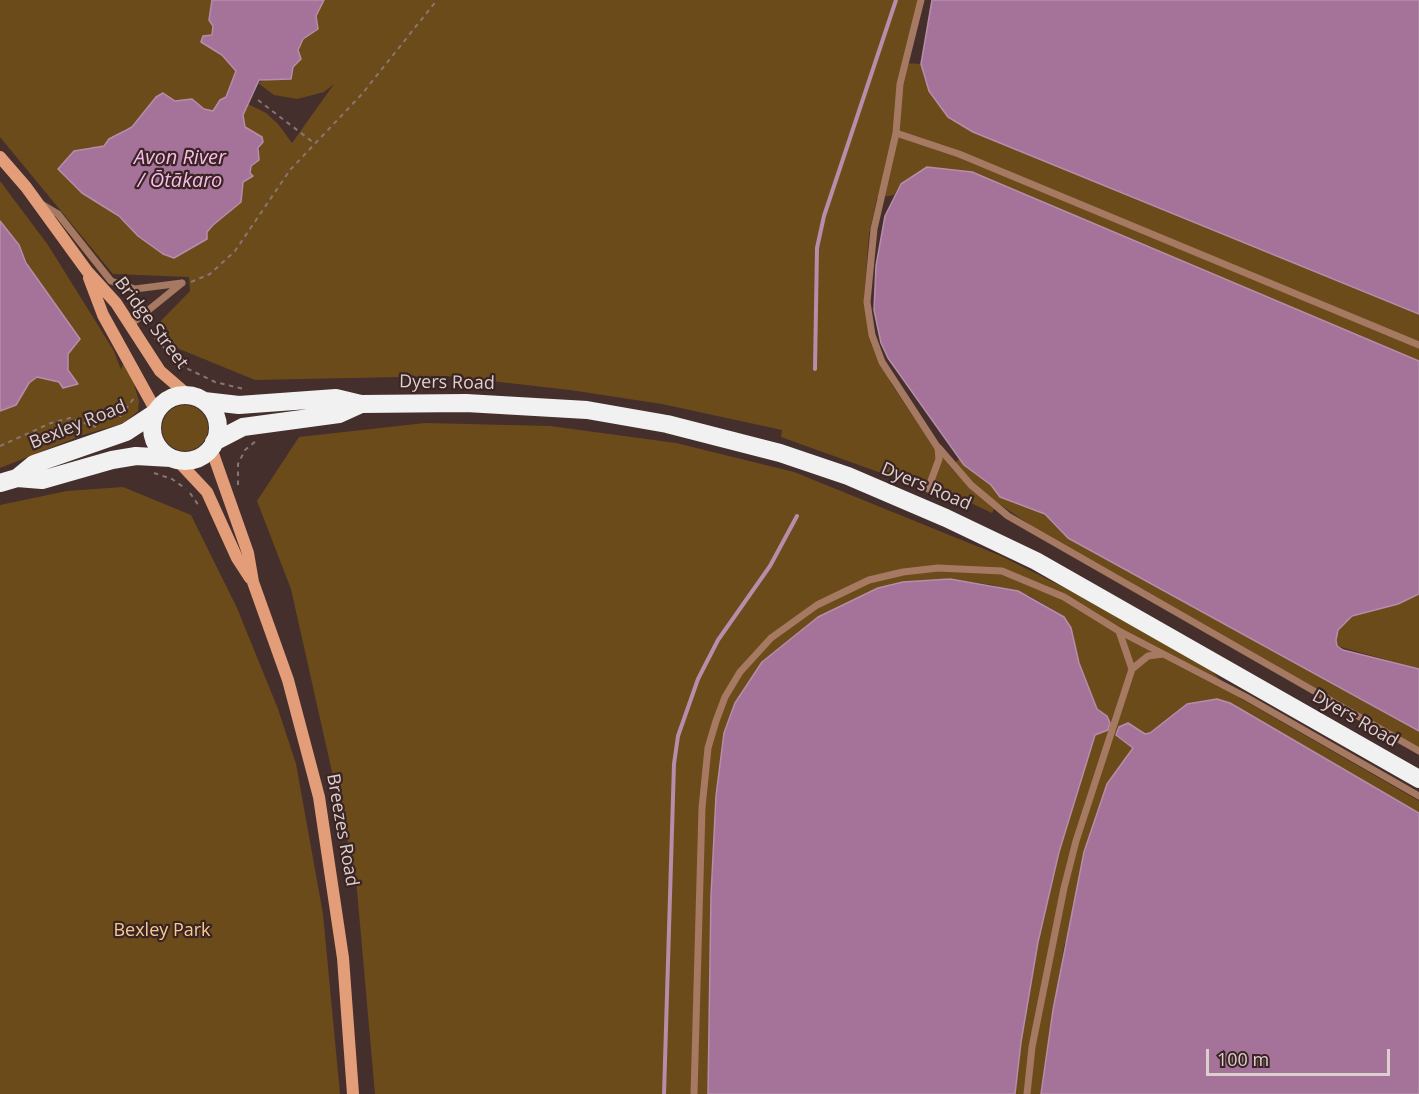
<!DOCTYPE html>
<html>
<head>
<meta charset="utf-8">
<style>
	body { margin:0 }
	#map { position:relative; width:1419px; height:1094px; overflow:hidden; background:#452f2d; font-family:"Open Sans",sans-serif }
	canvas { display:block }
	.scale { position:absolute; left:1206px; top:1049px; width:184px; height:27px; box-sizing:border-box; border:3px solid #ddcfcd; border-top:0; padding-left:8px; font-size:18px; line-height:21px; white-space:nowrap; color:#ddcfcd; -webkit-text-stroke:4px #3a2524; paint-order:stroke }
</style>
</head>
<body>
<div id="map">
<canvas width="1419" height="1094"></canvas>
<div class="scale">100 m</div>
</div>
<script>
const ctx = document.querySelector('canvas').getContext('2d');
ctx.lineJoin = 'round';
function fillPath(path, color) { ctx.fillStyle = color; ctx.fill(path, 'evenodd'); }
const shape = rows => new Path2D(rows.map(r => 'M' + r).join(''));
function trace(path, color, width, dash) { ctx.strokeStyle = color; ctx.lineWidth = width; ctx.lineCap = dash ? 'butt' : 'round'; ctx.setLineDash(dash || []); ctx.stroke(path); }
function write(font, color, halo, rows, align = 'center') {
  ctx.font = font + ' "Open Sans",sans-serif'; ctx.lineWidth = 4.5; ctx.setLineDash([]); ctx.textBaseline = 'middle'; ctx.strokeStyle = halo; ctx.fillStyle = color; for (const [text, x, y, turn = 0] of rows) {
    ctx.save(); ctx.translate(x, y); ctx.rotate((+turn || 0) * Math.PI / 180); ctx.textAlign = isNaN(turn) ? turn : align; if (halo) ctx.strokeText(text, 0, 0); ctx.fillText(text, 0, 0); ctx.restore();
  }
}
fillPath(shape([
	[0,0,212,0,209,20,213,26,212,35,201,42,222,55,236,71,225,97,220,100,213,112,204,109,192,99,175,101,156,97,132,127,125,129,104,146,85,148,102,203,163,254,174,258,196,246,213,225,241,202,243,182,251,178,251,166,263,142,262,137,245,127,243,115,248,104,266,113,278,124,292,143,334,84,324,92,297,99,274,95,258,83,293,67,301,59,298,50,303,39,318,28,316,16,324,0,918,0,903,63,921,64,924,78,948,117,973,132,1419,314,1419,361,972,172,900,185,894,195,877,198,869,234,864,299,872,344,892,385,931,443,953,470,994,509,992,513,920,479,898,479,781,437,782,430,662,404,570,390,447,376,255,380,177,348,157,325,190,291,189,277,113,274,0,137],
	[0,181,48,245,114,351,121,370,123,364,133,381,139,401,138,411,124,423,83,435,0,468,0,411,16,405,29,383,37,377,77,384,68,370,68,353,19,245,0,222],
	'162 428a23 23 0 1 1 46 0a23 23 0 1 1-46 0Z',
	[425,423,550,426,676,443,794,472,1001,556,1079,595,1207,667,1240,698,1419,801,1419,813,1230,703,1217,699,1187,704,1150,733,1146,734,1128,724,1119,727,1116,735,1134,748,1128,754,1064,946,1041,1094,1015,1094,1021,1042,1038,942,1059,852,1095,735,1108,730,1107,716,1097,709,1079,663,1073,635,1057,612,1030,596,992,585,950,579,903,582,818,617,762,662,735,703,724,733,716,796,711,896,708,1094,375,1094,356,879,291,589,257,501,299,437],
	[959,459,991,485,1000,497,1045,514,1068,538,1419,732,1419,747,1032,526,990,498,974,484,955,463],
	[123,487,191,515,237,608,278,709,296,764,323,914,340,1094,0,1094,0,505,67,491],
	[1419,594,1419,669,1337,646,1337,630,1352,616]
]), '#6c4b1a');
const water = shape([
	[212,0,324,0,316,16,318,29,303,39,298,50,301,59,293,67,291,79,259,80,243,115,245,127,262,137,263,142,258,148,259,160,251,166,250,173,253,176,243,182,241,202,213,225,207,232,207,239,174,258,163,254,138,236,119,216,82,193,58,169,74,151,104,146,109,139,132,127,156,97,163,93,175,101,192,99,204,109,213,111,220,100,226,97,236,71,222,55,201,42,203,36,212,35,213,26,209,20,212,0],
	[932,0,1419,0,1419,314,973,132,948,117,929,91,921,64,932,0],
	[927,167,972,172,1419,361,1419,594,1398,604,1352,616,1338,630,1336,640,1337,646,1343,650,1419,669,1419,731,1068,538,1045,514,1000,497,991,485,964,465,888,358,881,343,874,310,876,266,885,216,901,184,927,167],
	[0,221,19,245,26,263,80,339,68,354,68,370,78,384,63,388,59,382,37,377,29,383,16,405,0,411,0,221],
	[950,579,1018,591,1064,617,1071,628,1079,663,1097,709,1107,716,1110,723,1108,730,1095,735,1059,852,1038,942,1021,1042,1015,1094,708,1094,711,896,716,796,724,733,735,703,762,662,818,617,878,588,903,582,950,579],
	[1217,699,1230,703,1419,813,1419,1094,1041,1094,1053,1010,1084,852,1107,784,1133,748,1116,735,1119,727,1128,723,1145,734,1150,733,1187,704,1217,699]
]);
fillPath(water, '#a57299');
trace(water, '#b68ea9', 1.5);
trace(shape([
	[815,369,817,248,824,216,896,0],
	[664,1094,674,764,678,736,698,679,718,640,770,566,797,516]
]), '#b68ea9', 4);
trace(shape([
	[258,100,314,143],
	[191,282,210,274,235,251,290,170,362,94,437,0],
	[155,338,180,365,215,382,244,389],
	[120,417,134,398],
	[0,446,51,423,70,418,96,427],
	[154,473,172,479,186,489],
	[238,485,238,464,245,450,256,441],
	[190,493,199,506]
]), '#887674', 2, [4.5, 4.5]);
trace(shape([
	[896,133,900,84,921,0],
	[43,205,58,214,111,281,135,289,182,283],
	[130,325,182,283],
	[939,448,971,485,1008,516,1419,751],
	[928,489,939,459,938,448,882,362,872,335,867,302,874,229,896,133,959,154,1419,345],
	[1132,669,1148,656,1163,654],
	[694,1094,702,808,708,748,716,721,725,697,740,672,771,638,817,605,869,580,903,572,938,568,1002,571,1064,597,1119,631,1246,697,1419,796],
	[1027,1094,1032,1047,1064,888,1076,841,1132,669,1119,631]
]), '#a57962', 7);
trace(shape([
	[0,157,26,187,87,271,116,303,160,371,189,396],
	[89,278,103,315,156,411],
	[211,448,248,553,253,582,288,680,319,797,343,958,353,1094],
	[177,460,207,492,237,558,250,578]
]), '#e39e79', 12);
trace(shape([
	'152 428a33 33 0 1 1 66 0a33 33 0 1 1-66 0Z',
	[204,401,239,405,336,398,361,404,466,403,587,410,667,424,780,453,848,476,946,518,1036,561,1419,779],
	[214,442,243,427,339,414,361,404],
	[17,478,42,480,112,460,136,456,171,458],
	[0,483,17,478,34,464,126,432,155,413]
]), '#f1f1f1', 18);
write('18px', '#ddcfcd', '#3a2524', [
	["Bridge Street",151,323,53],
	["Dyers Road",447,383,1],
	["Bexley Road",78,425,-22],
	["Dyers Road",926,487,23],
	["Dyers Road",1355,719,30],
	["Breezes Road",342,830,80]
]);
write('18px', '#f7cb90', '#3a2524', [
	["Bexley Park",162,931]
]);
write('italic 20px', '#f8bcea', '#3a2524', [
	["Avon River",180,158],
	["/ Ōtākaro",180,181]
]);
</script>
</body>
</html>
